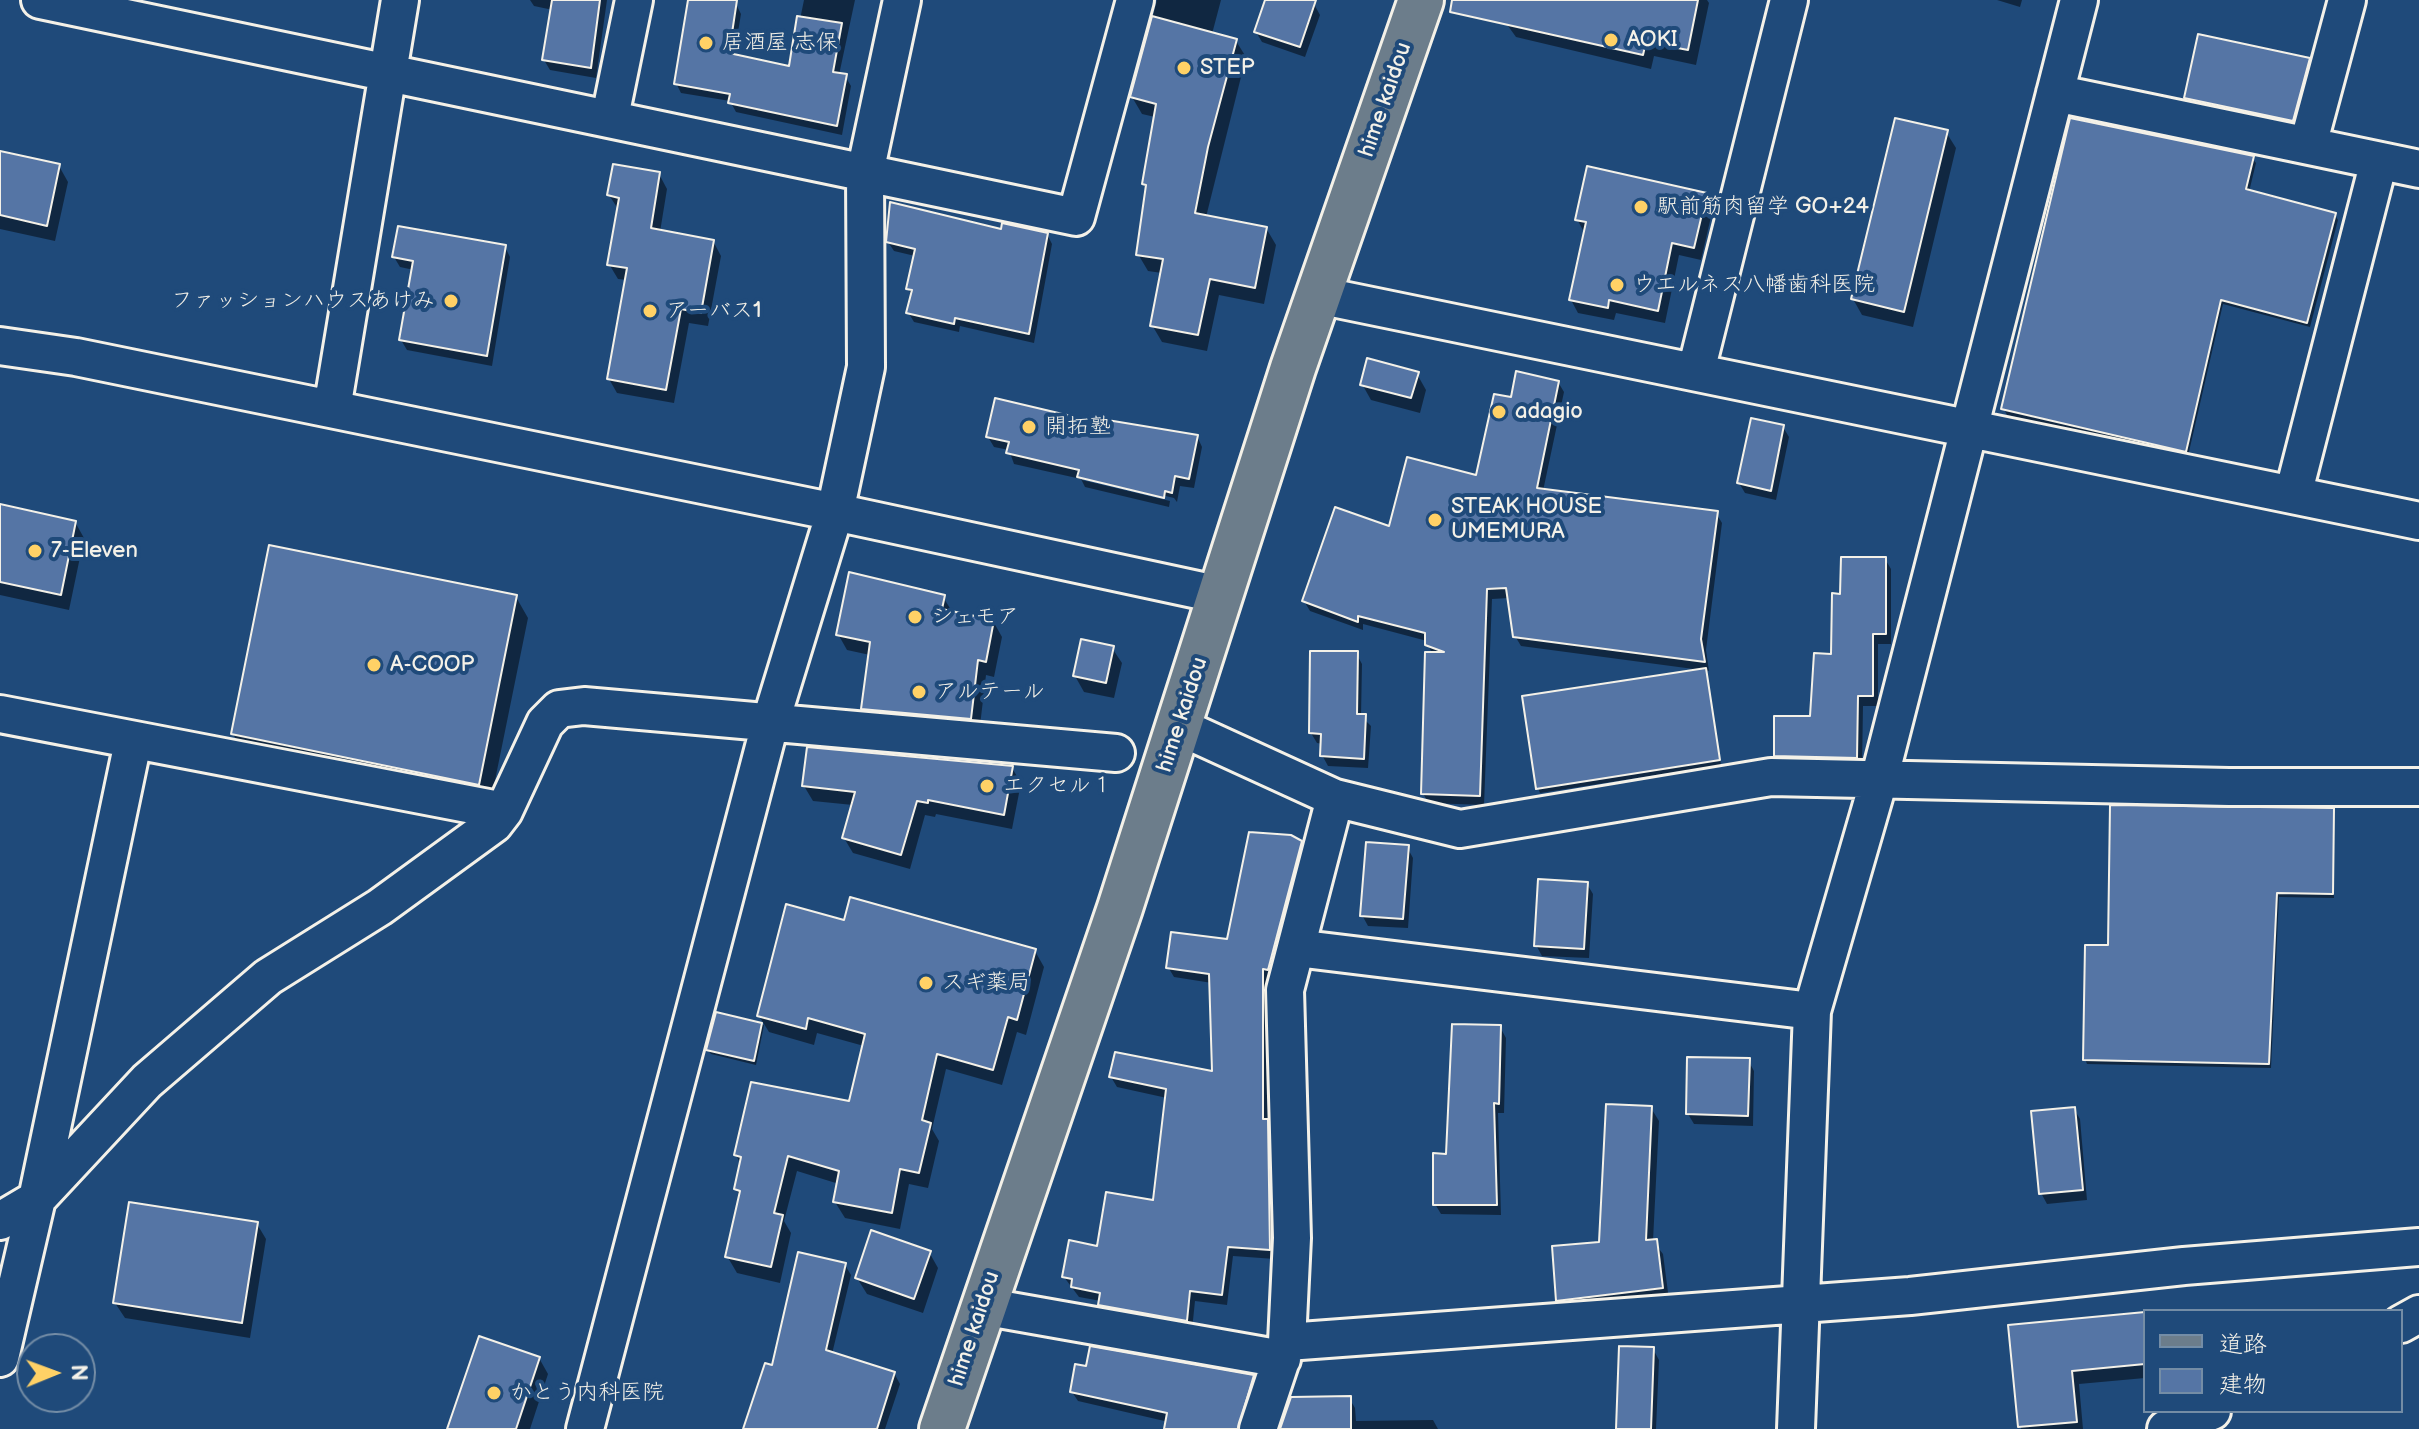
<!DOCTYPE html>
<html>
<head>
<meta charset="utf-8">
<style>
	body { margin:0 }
	#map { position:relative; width:2419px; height:1429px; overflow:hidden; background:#1f4a7a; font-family:"Balsamiq Sans","Klee One",sans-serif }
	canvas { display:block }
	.legend { position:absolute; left:2143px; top:1309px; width:260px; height:104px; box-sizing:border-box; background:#1f4a7a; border:2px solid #748da6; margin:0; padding:10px 14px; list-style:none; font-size:24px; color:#f4f1e8 }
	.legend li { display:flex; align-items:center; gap:16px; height:40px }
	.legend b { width:40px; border:2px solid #748da6 }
	.north { position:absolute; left:16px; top:1333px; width:80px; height:80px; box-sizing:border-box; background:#1f4a7a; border:2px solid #748da6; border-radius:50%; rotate:89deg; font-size:22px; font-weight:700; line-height:32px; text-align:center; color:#f4f1e8 }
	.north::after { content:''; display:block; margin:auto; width:28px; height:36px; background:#ffd166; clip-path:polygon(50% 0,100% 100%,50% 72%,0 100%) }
</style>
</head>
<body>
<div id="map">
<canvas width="2419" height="1429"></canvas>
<ul class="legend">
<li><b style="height:10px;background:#6c7d8b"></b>道路</li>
<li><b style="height:22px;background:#5575a5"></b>建物</li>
</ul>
<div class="north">N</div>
</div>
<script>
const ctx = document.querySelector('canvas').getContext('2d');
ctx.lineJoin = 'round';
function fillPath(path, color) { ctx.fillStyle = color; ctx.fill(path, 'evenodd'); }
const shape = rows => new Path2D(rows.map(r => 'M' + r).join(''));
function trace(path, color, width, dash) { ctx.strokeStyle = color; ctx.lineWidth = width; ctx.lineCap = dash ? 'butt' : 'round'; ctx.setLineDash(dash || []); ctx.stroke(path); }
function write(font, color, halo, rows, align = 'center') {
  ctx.font = font + ' "Balsamiq Sans","Klee One",sans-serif'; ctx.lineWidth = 8; ctx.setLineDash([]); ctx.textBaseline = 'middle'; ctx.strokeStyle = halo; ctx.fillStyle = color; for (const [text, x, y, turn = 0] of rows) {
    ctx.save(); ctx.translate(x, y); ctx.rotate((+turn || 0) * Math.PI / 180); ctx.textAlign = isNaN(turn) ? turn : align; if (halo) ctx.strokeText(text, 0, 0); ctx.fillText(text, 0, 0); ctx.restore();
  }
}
fillPath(shape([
	[530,0,607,0,596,78,550,70,544,60,553,10,534,6],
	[690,0,736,4,741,14,734,56,790,68,804,0,855,0,839,75,845,76,851,86,842,135,736,112,730,101,681,93,676,83],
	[1157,0,1221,0,1212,34,1236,41,1246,57,1206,217,1266,228,1276,245,1264,304,1219,295,1207,351,1162,342,1152,325,1162,273,1148,271,1138,254,1147,190,1144,184,1155,117,1142,114,1132,97],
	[1267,0,1301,0,1314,4,1320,15,1305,57,1262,42,1256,32],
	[1496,0,1707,0,1709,3,1696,65,1654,56,1651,69,1516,37,1498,12],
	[1997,0,2022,0,2020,7],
	[2308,60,2311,65,2295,125,2189,103,2186,98],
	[1946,132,1956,148,1913,327,1862,315,1853,299],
	[0,153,59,166,68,182,55,241,0,229],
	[2252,158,2256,163,2249,192,2335,215,2338,220,2310,327,2223,304,2188,456,2007,415,2004,409],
	[659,174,667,189,660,232,713,241,721,256,708,326,689,323,674,403,617,393,609,379,627,280,618,279,609,264,618,209,609,195],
	[1706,195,1713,208,1701,260,1679,255,1665,323,1616,313,1614,320,1578,313,1571,300,1585,234,1577,219],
	[1003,232,1047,234,1052,244,1034,343,960,326,959,332,914,322,908,312,912,296,908,288,915,256,894,251,888,242],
	[505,247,510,257,492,366,407,350,401,340,414,270,400,267,394,257],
	[1417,374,1426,390,1420,413,1371,400,1362,384],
	[1558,382,1564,392,1543,491,1716,513,1722,523,1706,650,1709,671,1705,670,1721,765,1540,793,1538,788,1701,670,1521,646,1515,636,1509,598,1492,599,1484,805,1428,803,1423,793,1432,654,1427,641,1363,624,1363,630,1310,611,1304,601,1390,529,1477,478,1512,399],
	[1090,423,1197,436,1202,447,1194,488,1180,486,1177,502,1174,498,1082,476,1082,480,1170,501,1169,507,1085,487,1081,479,1014,464,1009,450,994,447,988,437],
	[1783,427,1789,437,1776,500,1745,493,1739,483],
	[0,506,75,522,84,538,69,610,0,595],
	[1885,559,1891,569,1891,644,1878,644,1878,706,1863,706,1862,768,1782,766,1776,756,1811,718,1833,656,1842,596],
	[516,597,528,618,490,805,245,755,233,734],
	[943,597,953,613,993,621,1002,637,994,677,986,675,979,734,872,725,863,709,870,655,847,650,838,634],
	[1112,648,1122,663,1114,698,1084,692,1075,676],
	[1356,653,1362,664,1361,716,1371,726,1368,768,1328,766,1322,755,1323,744,1317,743,1311,733],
	[1012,768,1021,783,1012,829,936,814,935,817,925,815,910,869,853,853,844,838,853,805,813,801,804,786],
	[2333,810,2334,898,2279,897,2271,1068,2087,1064,2085,1059,2110,947],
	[1301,842,1307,853,1274,979,1268,978,1268,1123,1272,1131,1275,1259,1233,1256,1227,1305,1195,1301,1192,1330,1106,1315,1101,1301,1079,1297,1064,1277,1155,1202,1167,1098,1117,1087,1111,1077,1214,1074,1212,983,1174,977,1168,967,1228,942],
	[1407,847,1413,858,1408,928,1368,926,1362,915],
	[1587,884,1593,894,1589,958,1542,956,1536,945],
	[845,923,1035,951,1044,967,1026,1035,1017,1032,1002,1085,946,1069,932,1129,939,1141,928,1188,909,1184,900,1229,845,1218,835,1202,839,1184,797,1171,784,1221,791,1233,780,1283,737,1273,727,1256,741,1198,736,1189,741,1165,736,1155,850,1104,864,1046,817,1033,814,1045,769,1032,759,1016],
	[717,1015,764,1025,756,1065,711,1054,708,1050],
	[1500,1027,1506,1038,1504,1113,1498,1113,1501,1215,1441,1214,1435,1204,1448,1156],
	[1748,1060,1754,1071,1753,1126,1694,1124,1688,1114],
	[1651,1108,1659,1121,1653,1241,1663,1254,1669,1300,1566,1314,1558,1300,1601,1244],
	[2074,1109,2080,1119,2087,1200,2047,1204,2041,1193],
	[257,1224,266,1239,250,1338,125,1318,115,1303],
	[929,1252,938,1268,923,1313,867,1294,857,1278],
	[845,1265,851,1275,832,1354,894,1373,900,1384,885,1429,745,1429,773,1367],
	[2145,1314,2145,1378,2079,1384,2083,1429,2021,1429,2010,1327],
	[1653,1349,1659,1360,1656,1429,1618,1429],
	[539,1358,548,1374,530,1429,450,1429],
	[1252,1377,1258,1386,1245,1429,1199,1429,1078,1401,1072,1392],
	[1349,1398,1355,1408,1356,1421,1433,1420,1438,1429,1297,1429]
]), '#0007');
const building = shape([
	[552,0,600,0,591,68,542,60,552,0],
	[688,0,737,0,729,53,789,66,797,16,842,23,833,72,847,74,837,126,728,103,730,94,674,84,688,0],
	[1265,0,1316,0,1300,47,1254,32,1265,0],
	[1452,0,1698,0,1688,50,1646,42,1643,55,1450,12,1452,0],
	[1152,16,1237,39,1208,147,1195,213,1267,227,1255,288,1210,279,1198,335,1150,326,1163,259,1136,255,1146,185,1142,184,1156,104,1130,97,1152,16],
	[2198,34,2310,58,2293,121,2184,98,2198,34],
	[1895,118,1948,130,1904,312,1851,299,1895,118],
	[2070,118,2254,156,2246,189,2336,213,2307,323,2221,300,2186,452,2001,409,2070,118],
	[0,151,60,164,47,226,0,215,0,151],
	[613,164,660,172,651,228,714,240,701,313,681,309,666,390,607,379,627,268,607,265,619,198,607,195,613,164],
	[1587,166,1707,193,1694,248,1672,243,1658,311,1609,300,1608,308,1569,300,1586,222,1575,220,1587,166],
	[890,202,1001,229,1002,223,1048,233,1029,334,955,318,954,324,906,313,912,290,906,289,915,249,886,242,890,202],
	[398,226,506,245,487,356,399,340,413,261,392,257,398,226],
	[1367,358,1419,372,1411,398,1360,385,1367,358],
	[1516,371,1559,381,1537,488,1718,511,1701,639,1705,662,1513,637,1506,588,1487,589,1480,796,1421,794,1425,652,1444,652,1425,645,1425,633,1358,616,1358,622,1302,601,1335,507,1389,526,1407,457,1476,475,1494,394,1511,397,1516,371],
	[995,398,1088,420,1089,417,1198,435,1189,479,1175,476,1172,493,1165,491,1164,498,1077,477,1079,470,1006,453,1009,442,986,437,995,398],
	[1751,418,1784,425,1771,491,1737,483,1751,418],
	[0,504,76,521,61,595,0,582,0,504],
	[269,545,517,595,479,785,231,734,269,545],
	[1841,557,1886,557,1886,634,1873,634,1873,696,1858,696,1857,758,1774,756,1774,716,1810,716,1814,653,1831,654,1832,593,1840,594,1841,557],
	[849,572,945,595,942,609,994,620,986,662,978,660,971,719,861,709,870,642,836,635,849,572],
	[1081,639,1114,646,1106,683,1073,676,1081,639],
	[1310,651,1358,651,1357,714,1366,714,1364,759,1320,756,1321,734,1309,733,1310,651],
	[1706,668,1720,760,1536,789,1522,696,1706,668],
	[807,747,1013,766,1004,815,928,800,928,803,917,801,901,855,842,838,855,792,802,786,807,747],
	[2110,805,2334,808,2333,894,2277,893,2269,1064,2083,1060,2085,945,2108,945,2110,805],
	[1249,832,1291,835,1302,841,1268,970,1263,969,1263,1119,1268,1119,1270,1250,1228,1247,1222,1295,1190,1291,1187,1321,1098,1305,1100,1293,1071,1287,1072,1279,1062,1277,1069,1240,1097,1246,1106,1192,1153,1200,1166,1089,1109,1077,1115,1052,1212,1071,1209,974,1166,968,1171,932,1227,939,1249,832],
	[1366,842,1409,845,1403,919,1360,916,1366,842],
	[1538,879,1588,882,1584,949,1534,946,1538,879],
	[850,897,1036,949,1017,1020,1008,1017,993,1070,937,1054,922,1120,931,1123,919,1173,900,1169,892,1213,833,1202,839,1171,788,1156,774,1213,783,1215,771,1267,725,1257,740,1191,734,1189,741,1157,734,1155,751,1082,849,1101,865,1034,808,1018,806,1029,757,1016,786,904,844,920,850,897],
	[716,1012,762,1023,754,1061,706,1050,716,1012],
	[1452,1024,1501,1025,1499,1104,1494,1103,1497,1205,1433,1205,1433,1153,1446,1154,1452,1024],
	[1687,1057,1750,1058,1748,1116,1686,1114,1687,1057],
	[1606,1104,1652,1106,1646,1240,1657,1239,1663,1288,1556,1301,1552,1246,1599,1242,1606,1104],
	[2075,1107,2083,1190,2039,1194,2031,1111,2075,1107],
	[129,1202,258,1222,242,1323,113,1303,129,1202],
	[871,1230,931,1251,914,1299,855,1278,871,1230],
	[798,1252,846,1263,826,1350,895,1372,877,1429,743,1429,765,1363,772,1365,798,1252],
	[2145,1312,2145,1364,2072,1371,2077,1422,2018,1427,2008,1325,2145,1312],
	[479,1336,540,1357,516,1429,447,1429,479,1336],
	[1090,1346,1254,1375,1238,1429,1164,1429,1167,1413,1070,1392,1075,1364,1086,1366,1090,1346],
	[1619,1346,1654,1347,1651,1429,1616,1429,1619,1346],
	[1351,1396,1351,1429,1280,1429,1291,1397,1351,1396]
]);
fillPath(building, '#5575a5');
trace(building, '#f4f1e8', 2);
const minor = shape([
	[40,0,1076,217,1135,0],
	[2055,93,2419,169],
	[610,117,634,0],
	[2308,145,2347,0],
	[1318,295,2419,521],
	[0,346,76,357,835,512,1221,595],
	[1696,371,1789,0],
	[332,409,400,0],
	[2293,495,2379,161],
	[0,714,504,811],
	[1180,727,1335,798,1460,829,1771,777,2229,787,2419,787],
	[1296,948,1812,1011],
	[0,1221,37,1199,147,1081,268,977,380,907,494,824,504,811,545,723,559,709,584,706,1116,753],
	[982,1306,1282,1359],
	[2401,1324,2419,1314],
	[1287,1342,1910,1296,2184,1266,2419,1247],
	[0,1358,37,1199,133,742],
	[585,1429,770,724,835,512,866,367,865,173,902,0],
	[1258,1429,1287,1342,1292,1238,1285,990,1335,798],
	[1796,1429,1812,1011,1879,780,2079,0],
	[2166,1429,2212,1411]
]);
const major = shape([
	[942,1429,1120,908,1293,368,1421,0]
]);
trace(minor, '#f4f1e8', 42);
trace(major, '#f4f1e8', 50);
trace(minor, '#1f4a7a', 36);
trace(major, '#6c7d8b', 44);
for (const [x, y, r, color] of [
	[1611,40,8,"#ffd166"],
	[706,43,8,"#ffd166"],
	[1184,68,8,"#ffd166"],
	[1641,207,8,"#ffd166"],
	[1617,285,8,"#ffd166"],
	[451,301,8,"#ffd166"],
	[650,311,8,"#ffd166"],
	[1499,412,8,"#ffd166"],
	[1029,427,8,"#ffd166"],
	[1435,520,8,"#ffd166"],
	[35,551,8,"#ffd166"],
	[915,617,8,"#ffd166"],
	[374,665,8,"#ffd166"],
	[919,692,8,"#ffd166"],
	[987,786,8,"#ffd166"],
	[926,983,8,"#ffd166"],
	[494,1393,8,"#ffd166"]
]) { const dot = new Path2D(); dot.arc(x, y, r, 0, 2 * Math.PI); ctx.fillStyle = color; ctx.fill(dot); trace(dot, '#1f4a7a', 3); }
write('22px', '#f4f1e8', '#1f4a7a', [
	["AOKI",1627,40],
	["居酒屋 志保",722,43],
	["STEP",1200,68],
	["駅前筋肉留学 GO+24",1657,207],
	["ウエルネス八幡歯科医院",1633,285],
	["ファッションハウスあけみ",435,301,"right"],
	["アーバス1",666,311],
	["adagio",1515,412],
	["開拓塾",1045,427],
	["STEAK HOUSE",1451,507],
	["UMEMURA",1451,532],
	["7-Eleven",51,551],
	["シェモア",931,617],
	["A-COOP",390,665],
	["アルテール",935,692],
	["エクセル１",1003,786],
	["スギ薬局",942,983],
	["かとう内科医院",510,1393]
], 'left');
write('22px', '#f4f1e8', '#1f4a7a', [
	["hime kaidou",1386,100,-71],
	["hime kaidou",1183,715,-72],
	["hime kaidou",975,1329,-72]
]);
</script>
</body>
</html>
